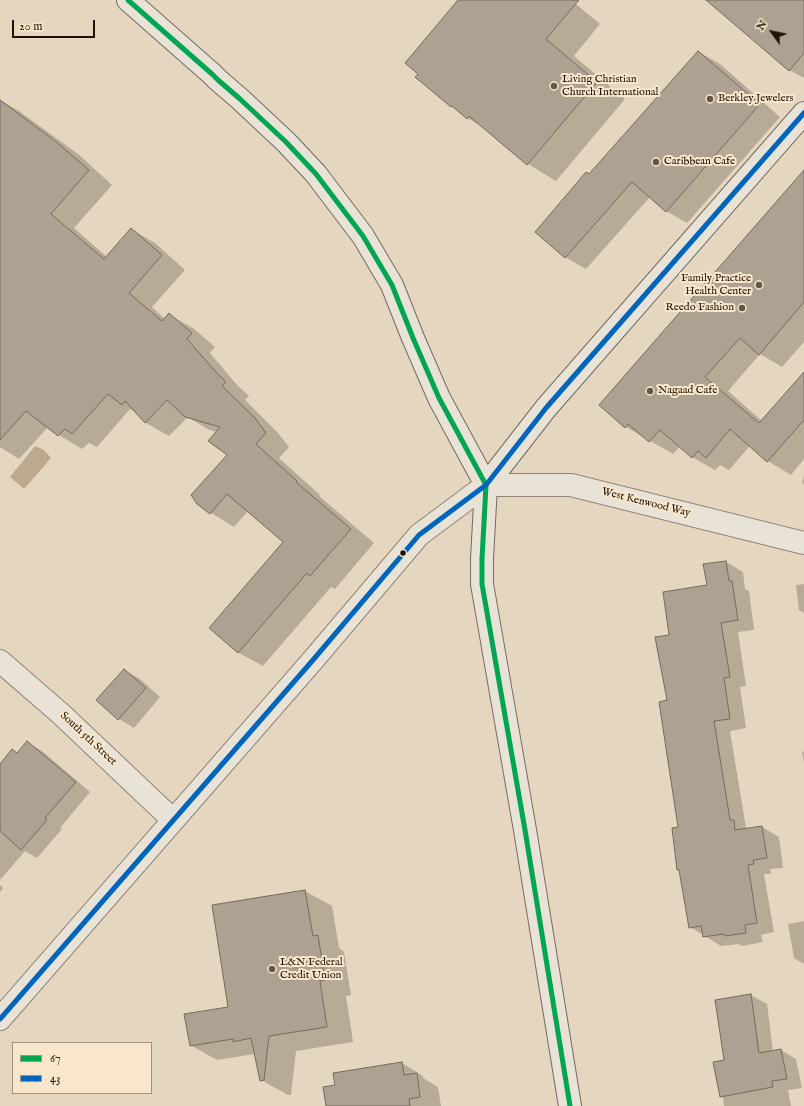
<!DOCTYPE html>
<html>
<head>
<meta charset="utf-8">
<style>
	body { margin:0 }
	#map { position:relative; width:804px; height:1106px; overflow:hidden; background:#e5d6bf; font-family:"IM FELL English",serif }
	canvas { display:block }
	.legend { position:absolute; left:12px; top:1042px; width:140px; height:52px; box-sizing:border-box; background:#f8e7cc; border:1px solid #a1927d; margin:0; padding:5px 7px; list-style:none; font-size:12px; color:#1f1307 }
	.legend li { display:flex; align-items:center; gap:8px; height:20px }
	.legend b { width:20px; border:1px solid #a1927d }
	.north { position:absolute; left:752px; top:12px; width:40px; height:40px; -webkit-text-stroke:3px #f8e7cc; paint-order:stroke; rotate:303deg; font-size:11px; font-weight:700; line-height:16px; text-align:center; color:#1f1307 }
	.north::after { content:''; display:block; margin:auto; width:14px; height:18px; background:#1f1307; clip-path:polygon(50% 0,100% 100%,50% 72%,0 100%) }
	.scale { position:absolute; left:12px; top:20px; width:83px; height:18px; box-sizing:border-box; border:2px solid #1f1307; border-top:0; padding-left:5px; font-size:12px; line-height:14px; white-space:nowrap; color:#1f1307; -webkit-text-stroke:3px #f8e7cc; paint-order:stroke }
</style>
</head>
<body>
<div id="map">
<canvas width="804" height="1106"></canvas>
<ul class="legend">
<li><b style="height:5px;background:#00a651"></b>67</li>
<li><b style="height:5px;background:#0065bd"></b>43</li>
</ul>
<div class="north">N</div>
<div class="scale">20 m</div>
</div>
<script>
const ctx = document.querySelector('canvas').getContext('2d');
ctx.lineJoin = 'round';
function fillPath(path, color) { ctx.fillStyle = color; ctx.fill(path, 'evenodd'); }
const shape = rows => new Path2D(rows.map(r => 'M' + r).join(''));
function trace(path, color, width, dash) { ctx.strokeStyle = color; ctx.lineWidth = width; ctx.lineCap = dash ? 'butt' : 'round'; ctx.setLineDash(dash || []); ctx.stroke(path); }
function write(font, color, halo, rows, align = 'center') {
  ctx.font = font + ' "IM FELL English",serif'; ctx.lineWidth = 4; ctx.setLineDash([]); ctx.textBaseline = 'middle'; ctx.strokeStyle = halo; ctx.fillStyle = color; for (const [text, x, y, turn = 0] of rows) {
    ctx.save(); ctx.translate(x, y); ctx.rotate((+turn || 0) * Math.PI / 180); ctx.textAlign = isNaN(turn) ? turn : align; if (halo) ctx.strokeText(text, 0, 0); ctx.fillText(text, 0, 0); ctx.restore();
  }
}
fillPath(shape([
	[35,446,44,450,51,458,24,489,10,477]
]), '#bda98d');
fillPath(shape([
	[460,0,571,0,600,24,574,56,625,99,556,181,528,164,486,129,467,118,451,106,419,74],
	[711,0,804,0,804,78,789,70],
	[699,52,720,64,780,117,687,223,666,211,650,197,586,269,565,257,590,175],
	[0,100,19,111,78,154,112,185,74,228,107,257,131,229,155,243,185,270,152,307,165,319,169,315,193,328,215,347,210,353,238,386,249,396,245,400,278,433,289,447,279,458,320,495,319,496,374,543,335,589,331,587,263,666,239,653,211,628,284,542,248,511,234,527,211,513,228,455,217,432,209,430,188,417,169,436,146,423,137,413,130,409,97,447,89,443,82,449,59,435,48,427,19,459,0,447],
	[804,172,804,342,782,367,760,354,728,391,762,421,804,390,804,459,791,475,768,461,750,446,729,470,720,465,715,470,692,457,680,446,673,454,626,427,600,405],
	[804,475,804,484,802,483],
	[726,562,743,572,745,589,749,591,754,630,738,632,746,686,740,687,746,728,730,731,746,828,748,829,762,827,779,837,783,868,770,869,771,874,764,874,774,932,761,935,763,942,742,946,739,944,721,946,690,927,668,701,670,636],
	[804,584,804,613,799,610,796,585],
	[124,670,140,679,160,697,134,728,119,719],
	[27,742,42,751,90,792,60,828,62,829,37,858,25,851,0,880,0,765,18,754],
	[804,751,804,763,802,752],
	[0,885,3,888,0,892],
	[305,891,332,906,339,948,344,952,351,995,346,996,353,1042,296,1051,291,1095,288,1095,261,1080,255,1054,217,1060,190,1045,229,1008,213,905],
	[804,921,804,964,794,958,788,924],
	[751,995,767,1004,773,1051,781,1050,796,1059,802,1088,788,1090,791,1106,724,1106,723,1098,721,1096,725,1060],
	[402,1063,423,1076,423,1078,438,1087,441,1106,327,1106,336,1085]
]), '#0003');
const building = shape([
	[458,0,579,0,546,39,597,82,527,165,469,116,467,119,452,106,451,107,415,77,418,74,405,63,458,0],
	[706,0,804,0,804,53,789,71,706,0],
	[698,51,760,104,666,212,632,182,565,258,535,232,586,172,589,174,698,51],
	[0,100,54,140,89,170,51,214,104,259,131,228,162,255,129,293,162,321,169,313,192,333,187,339,215,371,226,382,222,386,255,418,266,433,256,444,297,481,296,482,351,529,310,576,307,573,238,653,209,628,283,542,227,494,210,514,197,504,191,495,227,455,208,441,220,427,185,417,167,400,145,423,125,401,122,405,108,394,72,434,65,429,58,436,26,411,0,440,0,100],
	[804,170,804,302,759,355,740,338,705,377,759,423,804,372,804,420,767,462,730,429,706,458,698,451,692,458,660,430,649,442,628,424,625,428,599,405,804,170],
	[726,561,729,581,732,581,738,620,721,623,730,677,724,678,730,719,714,721,730,820,734,820,735,830,762,826,767,858,753,860,754,864,748,865,757,923,745,925,746,933,725,936,724,934,703,937,701,926,689,928,679,870,677,870,672,828,678,827,659,702,667,700,655,637,669,635,663,592,707,585,703,564,726,561],
	[124,669,146,688,118,720,96,700,124,669],
	[27,741,76,782,45,818,47,820,21,850,0,831,0,764,12,749,17,753,27,741],
	[305,890,313,936,318,935,325,980,320,981,327,1027,269,1036,264,1080,260,1081,251,1038,233,1042,233,1039,190,1046,184,1014,228,1007,212,905,305,890],
	[751,994,759,1053,781,1049,787,1079,772,1081,773,1087,720,1097,713,1062,724,1060,715,1000,751,994],
	[402,1062,404,1075,417,1073,420,1097,409,1099,410,1106,326,1106,323,1087,335,1085,333,1073,402,1062]
]);
fillPath(building, '#ada292');
trace(building, '#746b5e', 1);
const minor = shape([
	[0,661,61,714,173,820],
	[0,1019,313,660,419,535,486,485]
]);
const tertiary = shape([
	[486,485,571,485,804,543]
]);
const secondary = shape([
	[128,0,212,74,218,80,240,99,286,142,316,174,363,236,392,285,413,338,439,398,486,485,482,559,482,584,525,830,570,1106],
	[486,485,546,408,804,113]
]);
trace(minor, '#8f8577', 24);
trace(tertiary, '#8f8577', 24);
trace(secondary, '#746b5e', 24);
trace(minor, '#e9e2d6', 22);
trace(tertiary, '#e9e2d6', 22);
trace(secondary, '#e9e2d6', 22);
trace(shape([
	[128,0,212,74,218,80,240,99,286,142,316,174,363,236,392,285,413,338,439,398,486,485,482,559,482,584,525,830,570,1106]
]), '#00a651', 5);
trace(shape([
	[0,1019,313,660,419,535,486,485,546,408,804,113]
]), '#0065bd', 5);
for (const [x, y, r, color] of [
	[554,86,4,"#645747"],
	[710,99,4,"#645747"],
	[656,162,4,"#645747"],
	[759,285,4,"#645747"],
	[742,308,4,"#645747"],
	[650,391,4,"#645747"],
	[403,553,3.5,"#1f1307"],
	[272,969,4,"#645747"]
]) { const dot = new Path2D(); dot.arc(x, y, r, 0, 2 * Math.PI); ctx.fillStyle = color; ctx.fill(dot); trace(dot, '#f8e7cc', 1.5); }
write('11px', '#1f1307', '#f8e7cc', [
	["Living Christian",562,80],
	["Church International",562,93],
	["Berkley Jewelers",718,99],
	["Caribbean Cafe",664,162],
	["Family Practice",751,279,"right"],
	["Health Center",751,292,"right"],
	["Reedo Fashion",734,308,"right"],
	["Nagaad Cafe",658,391],
	["L&N Federal",280,963],
	["Credit Union",280,976]
], 'left');
write('11px', '#1f1307', '#f8e7cc', [
	["West Kenwood Way",646,503,14],
	["South 5th Street",88,739,43]
]);
</script>
</body>
</html>
